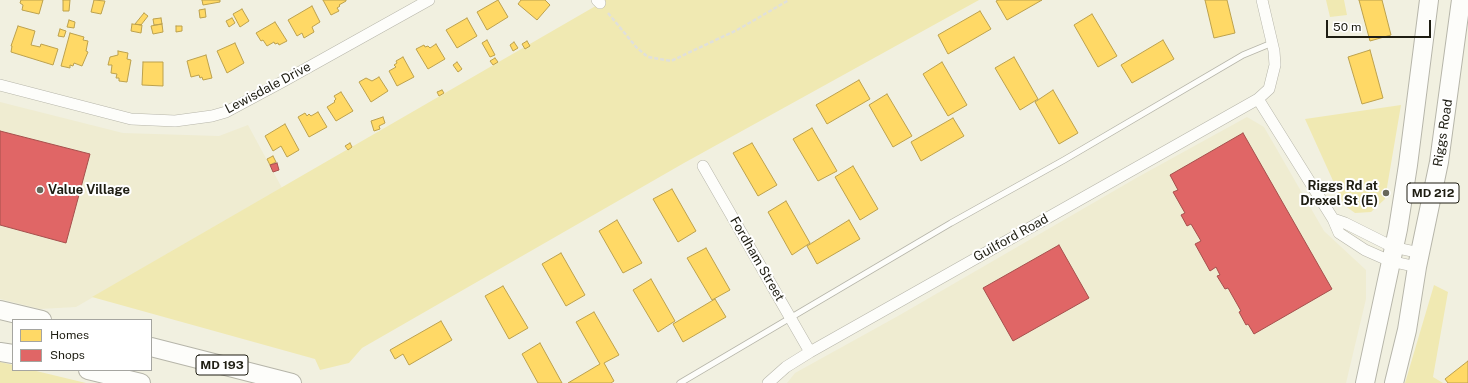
<!DOCTYPE html>
<html>
<head>
<meta charset="utf-8">
<style>
	body { margin:0 }
	#map { position:relative; width:1468px; height:383px; overflow:hidden; background:#f1f0e0; font-family:"Public Sans",sans-serif }
	canvas { display:block }
	.legend { position:absolute; left:12px; top:319px; width:140px; height:52px; box-sizing:border-box; background:#fff; border:1px solid #a5a5a0; margin:0; padding:5px 7px; list-style:none; font-size:12px; color:#1e1d12 }
	.legend li { display:flex; align-items:center; gap:8px; height:20px }
	.legend b { width:20px; border:1px solid #a5a5a0 }
	.scale { position:absolute; left:1326px; top:20px; width:105px; height:18px; box-sizing:border-box; border:2px solid #1e1d12; border-top:0; padding-left:5px; font-size:12px; line-height:14px; white-space:nowrap; color:#1e1d12; -webkit-text-stroke:3px #fff; paint-order:stroke }
</style>
</head>
<body>
<div id="map">
<canvas width="1468" height="383"></canvas>
<ul class="legend">
<li><b style="height:11px;background:#ffd966"></b>Homes</li>
<li><b style="height:11px;background:#e06666"></b>Shops</li>
</ul>
<div class="scale">50 m</div>
</div>
<script>
const ctx = document.querySelector('canvas').getContext('2d');
ctx.lineJoin = 'round';
function fillPath(path, color) { ctx.fillStyle = color; ctx.fill(path, 'evenodd'); }
const shape = rows => new Path2D(rows.map(r => 'M' + r).join(''));
function trace(path, color, width, dash) { ctx.strokeStyle = color; ctx.lineWidth = width; ctx.lineCap = dash ? 'butt' : 'round'; ctx.setLineDash(dash || []); ctx.stroke(path); }
function write(font, color, halo, rows, align = 'center') {
  ctx.font = font + ' "Public Sans",sans-serif'; ctx.lineWidth = 4; ctx.setLineDash([]); ctx.textBaseline = 'middle'; ctx.strokeStyle = halo; ctx.fillStyle = color; for (const [text, x, y, turn = 0] of rows) {
    ctx.save(); ctx.translate(x, y); ctx.rotate((+turn || 0) * Math.PI / 180); ctx.textAlign = isNaN(turn) ? turn : align; if (halo) ctx.strokeText(text, 0, 0); ctx.fillText(text, 0, 0); ctx.restore();
  }
}
fillPath(shape([
	[0,102,123,133,219,136,248,125,282,188,76,307,40,309,0,299],
	[1247,117,1264,127,1324,231,1366,270,1366,299,1346,383,787,383,795,373,898,316,1138,177]
]), '#efecd1');
fillPath(shape([
	[606,0,979,0,684,163,362,348,349,363,320,370,315,359,92,297],
	[1326,0,1344,0,1347,15,1330,17],
	[1401,105,1385,199,1371,212,1355,213,1344,205,1305,119],
	[1434,285,1448,292,1433,377,1443,383,1405,383],
	[0,362,13,365,13,370,32,370,86,383,0,383]
]), '#f0e9b2');
const homes = shape([
	[21,0,43,0,39,14,22,10,23,5,20,3,21,0],
	[63,0,70,0,69,11,63,11,63,0],
	[94,0,105,1,101,14,91,12,94,0],
	[202,0,220,0,220,2,203,5,202,0],
	[323,0,346,0,346,1,339,5,340,6,337,8,339,11,331,15,323,0],
	[498,0,508,17,487,30,477,12,498,0],
	[521,0,545,0,550,5,537,20,518,4,521,0],
	[998,0,1042,0,1007,20,996,1,998,0],
	[1205,0,1227,0,1235,33,1214,38,1205,0],
	[1359,0,1382,0,1391,35,1370,41,1359,0],
	[312,6,320,22,312,27,314,32,304,38,302,33,297,36,288,20,312,6],
	[205,9,206,17,200,18,199,10,205,9],
	[242,9,249,21,240,27,233,14,242,9],
	[980,11,991,29,948,54,938,35,980,11],
	[144,13,148,16,141,25,135,24,144,13],
	[1092,14,1117,56,1098,67,1074,25,1092,14],
	[161,18,162,24,154,25,153,19,161,18],
	[232,18,235,23,229,27,226,21,232,18],
	[467,18,477,36,457,48,446,30,467,18],
	[69,20,75,22,74,28,67,27,69,20],
	[275,22,287,41,279,45,278,43,275,44,274,42,267,46,263,40,261,41,256,33,275,22],
	[132,24,142,25,141,33,131,31,132,24],
	[162,24,163,32,153,34,151,26,162,24],
	[18,26,35,31,31,45,40,47,41,44,58,49,53,65,11,52,12,46,11,46,18,26],
	[176,26,182,26,182,31,176,32,176,26],
	[60,29,66,31,64,37,58,36,60,29],
	[70,33,84,37,83,40,88,41,86,51,88,52,82,66,74,63,73,66,70,65,70,68,61,66,70,33],
	[487,40,495,55,490,57,482,43,487,40],
	[1163,40,1174,59,1132,83,1121,65,1163,40],
	[527,41,530,46,525,49,522,44,527,41],
	[514,42,518,48,513,51,510,45,514,42],
	[235,43,244,63,227,73,217,51,235,43],
	[436,44,445,59,428,69,416,49,424,45,425,47,428,46,430,48,436,44],
	[1370,50,1383,98,1362,104,1348,57,1370,50],
	[118,51,128,53,127,59,131,60,127,82,119,81,119,78,116,78,117,74,111,73,112,65,108,65,110,57,118,55,118,51],
	[206,55,212,78,203,80,202,77,200,78,199,75,191,77,187,61,206,55],
	[403,57,414,77,397,86,389,71,396,67,394,65,397,63,396,61,403,57],
	[1014,57,1038,99,1020,110,995,68,1014,57],
	[495,58,498,62,493,65,490,61,495,58],
	[143,62,163,62,163,86,142,85,143,62],
	[457,62,462,69,458,72,453,65,457,62],
	[942,62,967,105,948,116,923,74,942,62],
	[379,77,388,91,371,102,359,82,366,78,372,81,379,77],
	[859,80,870,99,827,124,816,105,859,80],
	[442,90,444,93,439,96,437,92,442,90],
	[1053,90,1078,133,1059,144,1035,102,1053,90],
	[341,92,353,111,336,121,327,107,335,102,334,101,336,99,334,96,341,92],
	[887,94,912,136,893,147,869,105,887,94],
	[318,112,327,127,309,137,298,117,305,113,307,116,309,114,311,116,318,112],
	[383,117,385,123,379,126,380,129,374,131,371,121,383,117],
	[953,118,964,136,921,161,911,142,953,118],
	[285,124,299,150,287,157,281,146,273,151,265,136,285,124],
	[812,128,837,171,818,181,793,139,812,128],
	[350,143,352,147,348,150,345,146,350,143],
	[752,143,777,185,758,196,733,153,752,143],
	[273,156,276,162,270,165,267,159,273,156],
	[853,166,878,209,860,220,835,177,853,166],
	[672,189,696,231,678,242,653,199,672,189],
	[786,201,810,243,792,255,768,212,786,201],
	[617,220,642,263,623,273,599,231,617,220],
	[849,220,860,239,817,264,807,246,849,220],
	[706,248,730,290,712,300,687,258,706,248],
	[561,253,585,295,566,306,542,264,561,253],
	[651,279,675,321,658,332,633,290,651,279],
	[503,286,528,328,509,339,485,296,503,286],
	[715,299,726,317,683,342,673,324,715,299],
	[594,312,619,355,604,363,614,381,611,383,568,383,600,364,576,322,594,312],
	[441,321,452,340,409,365,403,354,395,359,390,350,441,321],
	[540,343,562,383,538,383,522,354,540,343],
	[1468,361,1468,383,1448,383,1445,379,1468,361]
]);
fillPath(homes, '#ffd966');
trace(homes, '#bca14d', 1);
const shops = shape([
	[0,131,90,154,66,243,0,225,0,131],
	[1243,133,1332,289,1254,334,1248,324,1246,325,1239,312,1241,311,1228,288,1225,289,1217,276,1220,275,1216,267,1210,271,1195,244,1201,241,1191,224,1187,226,1181,215,1185,213,1173,192,1178,190,1170,175,1243,133],
	[277,163,279,170,273,172,270,165,277,163],
	[1059,245,1089,298,1013,341,983,288,1059,245]
]);
fillPath(shops, '#e06666');
trace(shops, '#a6504d', 1);
const service = shape([
	[680,383,951,223,1064,160,1243,55,1272,43]
]);
const minor = shape([
	[597,0,600,3],
	[0,85,131,119,175,121,212,116,226,112,282,82,429,0],
	[1258,99,1333,219,1339,233,1365,250,1390,261,1417,267],
	[703,166,810,352],
	[1333,219,1345,223,1393,247,1420,253],
	[768,383,786,367,810,352,1258,99,1269,89,1275,65,1274,51,1262,0]
]);
const primary = shape([
	[0,310,42,320],
	[151,347,292,383],
	[0,352,13,354],
	[88,370,141,383],
	[1365,383,1398,229,1408,165,1429,0],
	[1394,383,1407,330,1417,267,1439,162,1461,0]
]);
trace(service, '#b6b5a9', 7);
trace(minor, '#b6b5a9', 12);
trace(primary, '#b6b5a9', 20);
trace(shape([
	[608,13,637,48,648,57,671,61,737,30,789,0]
]), '#e0e0db', 2.5, [4, 2]);
trace(service, '#fdfdfa', 5.5);
trace(minor, '#fdfdfa', 11);
trace(primary, '#fdfdfa', 18);
for (const [x, y, r, color] of [
	[40,190,4,"#68675a"],
	[1386,193,4,"#68675a"]
]) { const dot = new Path2D(); dot.arc(x, y, r, 0, 2 * Math.PI); ctx.fillStyle = color; ctx.fill(dot); trace(dot, '#fff', 1.5); }
for (const [x, y, w] of [
	[1433,193,52],
	[222,365,52]
]) { const box = new Path2D(); box.roundRect(x - w / 2, y - 10, w, 20, 3); ctx.fillStyle = '#fff'; ctx.fill(box); trace(box, '#1e1d12', 1); }
write('bold 12px', '#1e1d12', null, [
	["MD 212",1433,193],
	["MD 193",222,365]
]);
write('13px', '#1e1d12', '#fff', [
	["Lewisdale Drive",268,88,-28],
	["Riggs Road",1443,133,-81],
	["Guilford Road",1011,238,-29],
	["Fordham Street",757,259,60]
]);
write('bold 13px', '#1e1d12', '#fff', [
	["Riggs Rd at",1378,186],
	["Drexel St (E)",1378,201],
	["Value Village",48,190,"left"]
], 'right');
</script>
</body>
</html>
